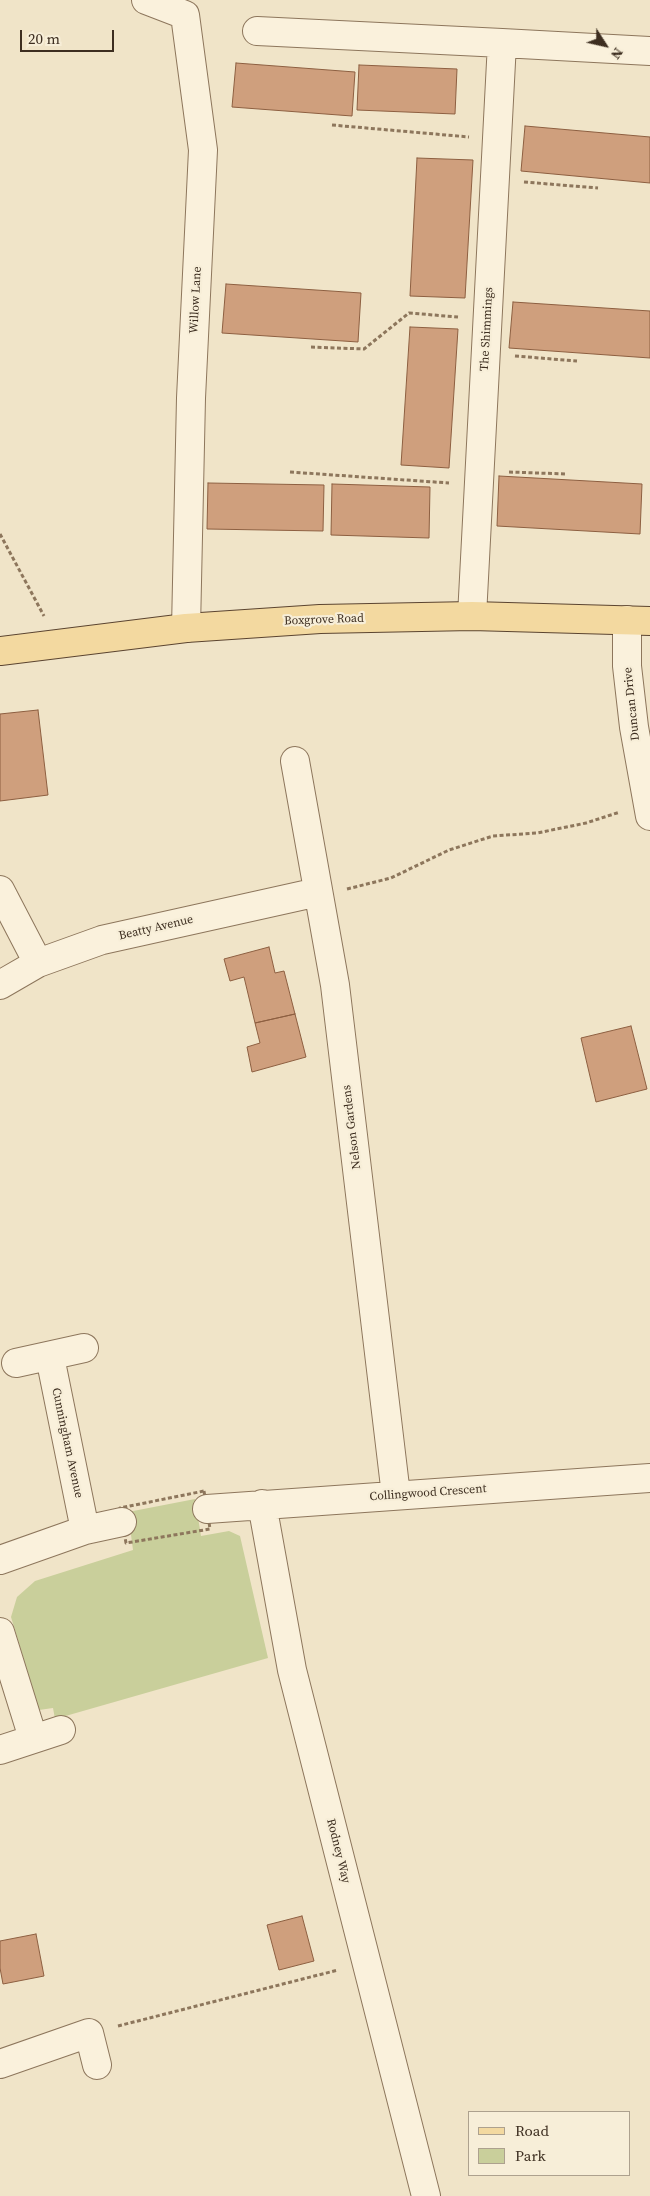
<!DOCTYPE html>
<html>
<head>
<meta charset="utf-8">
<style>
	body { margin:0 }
	#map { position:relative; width:650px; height:2196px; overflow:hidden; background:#f0e4c8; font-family:"Source Serif 4",serif }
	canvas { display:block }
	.legend { position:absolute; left:468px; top:2111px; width:162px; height:65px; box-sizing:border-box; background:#f7eed8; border:1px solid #ada18e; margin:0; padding:6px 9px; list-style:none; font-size:15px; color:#3d2e20 }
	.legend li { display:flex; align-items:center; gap:10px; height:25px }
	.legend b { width:25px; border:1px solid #ada18e }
	.north { position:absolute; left:580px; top:20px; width:50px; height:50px; -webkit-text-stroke:4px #f7eed8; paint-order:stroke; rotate:125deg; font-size:14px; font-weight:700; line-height:20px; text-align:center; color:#3d2e20 }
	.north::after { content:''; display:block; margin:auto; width:18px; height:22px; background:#3d2e20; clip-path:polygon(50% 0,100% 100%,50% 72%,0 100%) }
	.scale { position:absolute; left:20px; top:30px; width:94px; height:22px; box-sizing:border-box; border:2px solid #3d2e20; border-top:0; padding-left:6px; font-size:15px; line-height:18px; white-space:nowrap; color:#3d2e20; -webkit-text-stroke:4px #f7eed8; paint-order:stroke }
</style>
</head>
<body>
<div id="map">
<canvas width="650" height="2196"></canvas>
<ul class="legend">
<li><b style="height:6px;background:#f3d9a0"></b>Road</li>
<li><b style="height:14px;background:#c9cf9b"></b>Park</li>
</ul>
<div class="north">N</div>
<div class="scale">20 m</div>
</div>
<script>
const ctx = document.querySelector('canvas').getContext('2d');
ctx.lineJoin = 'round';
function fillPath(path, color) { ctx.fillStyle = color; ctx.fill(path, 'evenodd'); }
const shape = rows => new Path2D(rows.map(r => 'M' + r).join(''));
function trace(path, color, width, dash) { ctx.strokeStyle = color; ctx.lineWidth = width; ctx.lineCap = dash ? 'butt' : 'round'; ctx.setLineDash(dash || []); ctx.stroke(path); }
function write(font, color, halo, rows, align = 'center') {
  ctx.font = font + ' "Source Serif 4",serif'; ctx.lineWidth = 4.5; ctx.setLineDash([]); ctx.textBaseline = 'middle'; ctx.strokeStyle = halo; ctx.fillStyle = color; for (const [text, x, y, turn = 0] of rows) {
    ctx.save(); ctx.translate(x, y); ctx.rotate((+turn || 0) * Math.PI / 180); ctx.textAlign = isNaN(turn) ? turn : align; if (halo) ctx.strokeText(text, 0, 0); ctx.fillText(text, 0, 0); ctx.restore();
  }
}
fillPath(shape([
	[195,1499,201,1536,229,1531,240,1536,268,1658,55,1719,53,1708,39,1710,11,1617,17,1597,35,1581,133,1550,128,1512]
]), '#c9cf9b');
const building = shape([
	[236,63,355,72,352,116,232,107,236,63],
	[359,65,457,69,455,114,357,110,359,65],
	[525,126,650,137,650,183,521,171,525,126],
	[417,158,473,160,465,298,410,296,417,158],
	[226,284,361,293,358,342,222,333,226,284],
	[513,302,650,311,650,358,509,348,513,302],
	[410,327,458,329,449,468,401,465,410,327],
	[499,476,642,484,640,534,497,526,499,476],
	[208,483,324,485,323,531,207,529,208,483],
	[332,484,430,487,429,538,331,535,332,484],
	[38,710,48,795,0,801,0,714,38,710],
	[269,947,275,973,284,971,295,1014,255,1023,244,977,230,981,224,959,269,947],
	[295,1014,306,1057,252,1072,247,1047,260,1043,255,1023,295,1014],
	[631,1026,647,1089,596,1102,581,1038,631,1026],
	[302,1916,314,1961,279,1970,267,1925,302,1916],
	[36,1934,44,1976,3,1984,0,1968,0,1941,36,1934]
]);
fillPath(building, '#cf9f7d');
trace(building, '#8d5f41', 1);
const minor = shape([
	[146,0,185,15,203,150,191,398,186,628],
	[257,31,502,43,472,616],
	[502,43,650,51],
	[627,620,627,666,634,727,650,816],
	[295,761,335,985,396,1495],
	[0,890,38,963],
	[0,985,38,963,102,940,318,892],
	[50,1357,85,1530],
	[16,1363,84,1348],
	[262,1504,292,1670,426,2196],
	[207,1509,650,1478],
	[0,1560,85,1530,122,1522],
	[0,1632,33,1738],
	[0,1750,61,1730],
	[0,2064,89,2033,97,2065]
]);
const major = shape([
	[0,651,186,628,320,619,472,616,650,621]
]);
trace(minor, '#8d765c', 30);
trace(major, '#5b4430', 30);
trace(shape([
	[332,125,469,137],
	[524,182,598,188],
	[311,347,364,349,409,313,458,317],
	[515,356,577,361],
	[290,472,449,483],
	[509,472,566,474],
	[0,534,44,616],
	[347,889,391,878,449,850,493,836,537,833,586,823,620,812],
	[204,1491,210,1529,126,1543,120,1508,204,1491],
	[118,2026,338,1970]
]), '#8d765c', 3, [4, 2.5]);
trace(minor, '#faf1dc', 28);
trace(major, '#f3d9a0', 28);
write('12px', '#3d2e20', '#f7eed8', [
	["Willow Lane",196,300,-87],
	["The Shimmings",487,329,-87],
	["Boxgrove Road",324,620,-2],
	["Duncan Drive",632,704,-96],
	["Beatty Avenue",156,928,-13],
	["Nelson Gardens",352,1127,-97],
	["Cunningham Avenue",67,1443,78],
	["Collingwood Crescent",428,1493,-4],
	["Rodney Way",338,1851,76]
]);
</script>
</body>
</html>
